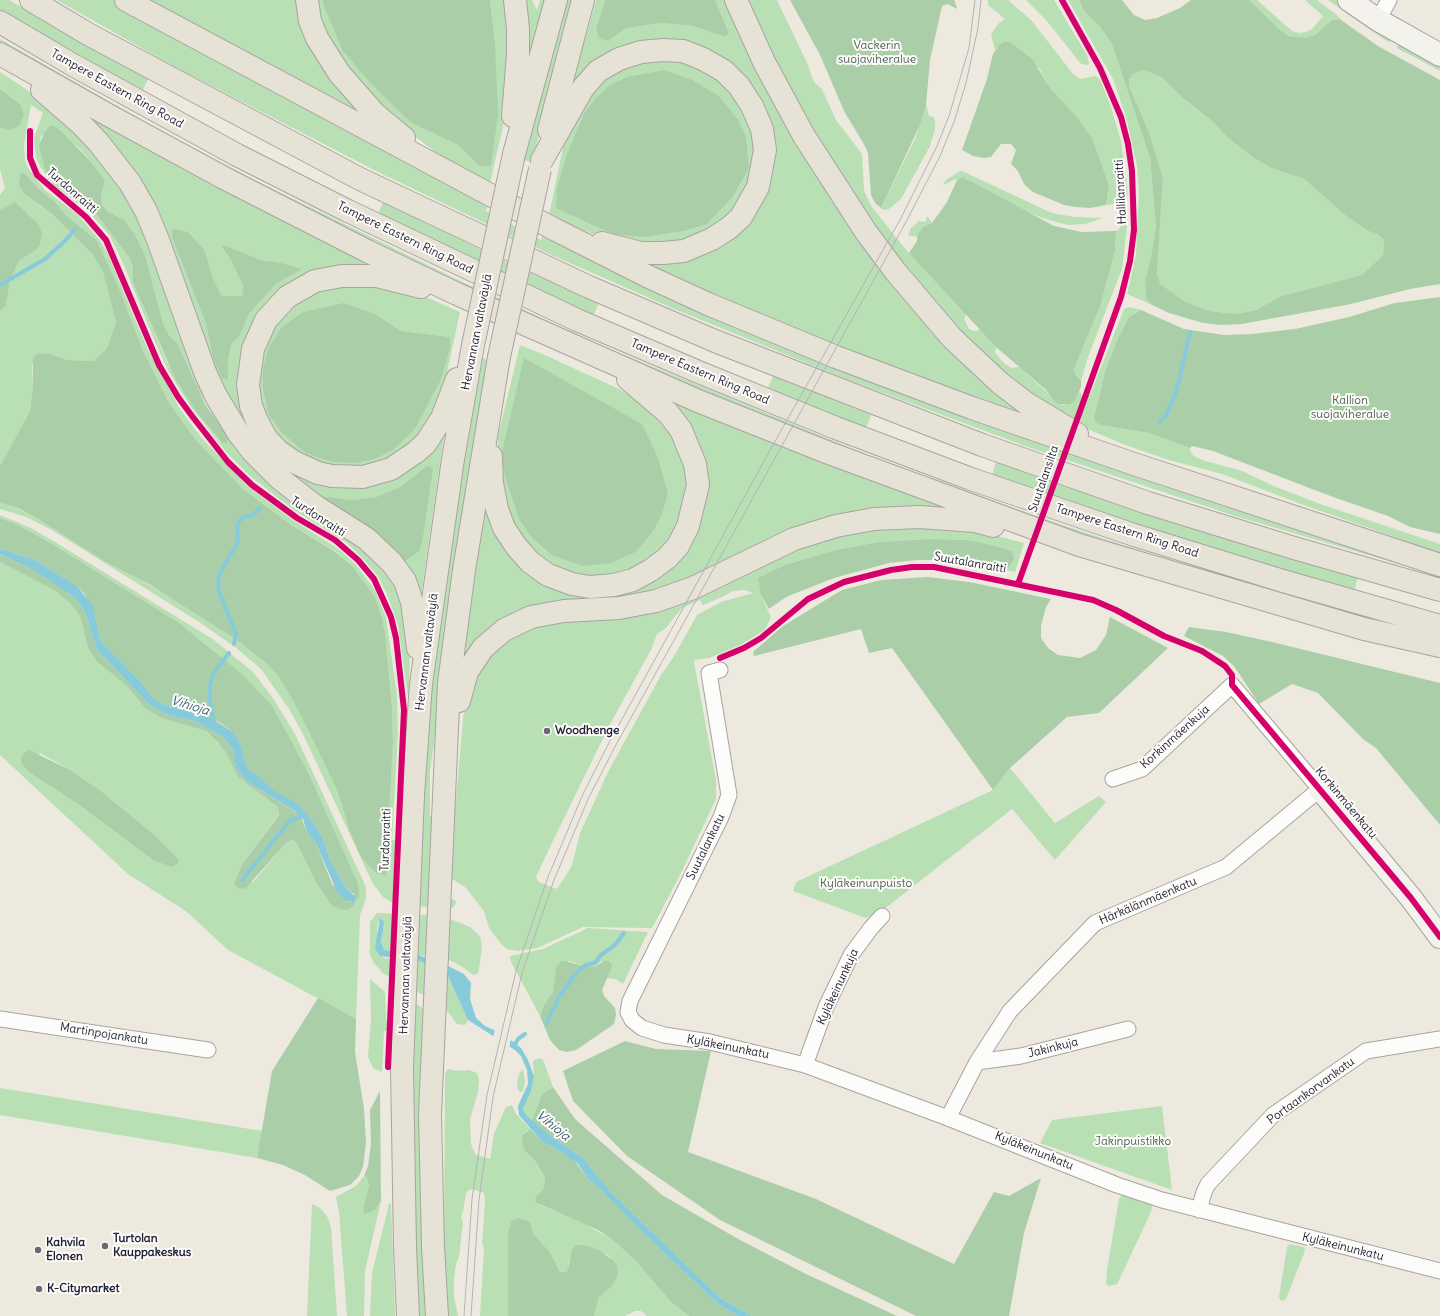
<!DOCTYPE html>
<html>
<head>
<meta charset="utf-8">
<style>
	body { margin:0 }
	canvas { display:block; background:#eee9de }
</style>
</head>
<body>
<canvas width="1440" height="1316"></canvas>
<script>
const ctx = document.querySelector('canvas').getContext('2d');
ctx.lineJoin = 'round';
function fillPath(path, color) { ctx.fillStyle = color; ctx.fill(path, 'evenodd'); }
const shape = rows => new Path2D(rows.map(r => 'M' + r).join(''));
function trace(path, color, width, dash) { ctx.strokeStyle = color; ctx.lineWidth = width; ctx.lineCap = dash ? 'butt' : 'round'; ctx.setLineDash(dash || []); ctx.stroke(path); }
function write(font, color, halo, rows, align = 'center') {
  ctx.font = font + ' Delius,sans-serif'; ctx.lineWidth = 4; ctx.setLineDash([]); ctx.textBaseline = 'middle'; ctx.strokeStyle = halo; ctx.fillStyle = color; for (const [text, x, y, turn = 0] of rows) {
    ctx.save(); ctx.translate(x, y); ctx.rotate((+turn || 0) * Math.PI / 180); ctx.textAlign = isNaN(turn) ? turn : align; if (halo) ctx.strokeText(text, 0, 0); ctx.fillText(text, 0, 0); ctx.restore();
  }
}
fillPath(shape([
	[0,0,9,0,148,79,142,92,0,11],
	[57,0,114,0,488,203,486,211,541,240,544,232,605,263,1440,571,1440,576,1235,516,1025,446,841,377,672,308,554,256,378,172,173,66],
	[137,0,299,0,395,139],
	[315,0,323,0,323,4,342,50,372,85,410,122,458,145,481,166,495,43,490,0,509,0,507,109,490,183,445,159,381,111,332,53],
	[523,0,532,0,537,10,540,0,545,0,525,69],
	[565,0,574,0,532,163,523,159],
	[596,0,605,0,596,29,606,41,627,28,662,23,693,26,725,37,729,33,715,0,731,0,867,244,1062,430,827,344,620,256,663,261,762,194,754,96,671,42,571,90],
	[747,0,777,0,808,65,811,75,815,83,822,89,836,120,862,154,864,191,872,207,903,246,966,314,964,319,969,329,974,331,978,331,979,328,996,347,995,353,1005,364,1012,368,1019,367,1060,404,1064,405,1077,396,1079,391,1083,396,1090,395,1124,309,1129,307,1141,310,1133,314,1126,323,1104,375,1098,400,1101,425,1149,433,1174,442,1190,448,1191,453,1194,456,1202,460,1242,471,1276,487,1323,505,1440,544,1440,553,1301,504,1222,474,1169,460,1128,446,1080,426,1027,394,970,343,911,275,863,212,780,76],
	[988,0,1008,0,1032,21,1073,74,1080,79,1095,76,1100,79,1111,107,1121,141,1128,193,1127,199,1123,203,1106,205,1109,185,1092,138,1077,117,1051,89,1039,68,999,45,995,50,991,34,998,24,1005,19,988,5],
	[1026,0,1054,0,1087,55,1089,63,1088,65,1081,64,1046,20],
	[1068,0,1079,0,1084,11,1100,27,1112,44,1150,158,1156,227,1151,257,1145,281,1146,298,1150,304,1127,294,1136,255,1139,191,1137,166,1126,117,1113,79],
	[1249,0,1257,0,1292,31,1299,33,1306,32,1312,29,1323,16,1305,0,1317,0,1337,15,1341,20,1332,20,1315,35,1305,38,1297,38,1281,32],
	[1328,0,1337,0,1392,39,1391,41,1389,42,1385,40],
	[0,39,140,119,253,179,452,277,612,350,878,459,1048,520,1189,567,1191,574,822,445,372,246,0,47],
	[1398,43,1440,64,1440,71,1397,48],
	[668,55,715,72,743,104,756,148,743,201,702,238,656,248,597,236,549,215,565,138,587,94,623,64],
	[665,70,693,80,719,96,737,118,732,198,706,225,684,231,646,237,568,151,584,113,594,100],
	[1144,70,1161,77,1183,98,1212,121,1227,137,1254,158,1271,168,1304,179,1346,216,1368,231,1377,234,1384,240,1383,255,1362,275,1281,296,1256,310,1237,314,1209,311,1184,301,1159,284,1157,273,1163,178,1149,132,1129,86,1128,79,1133,74],
	[0,72,44,101,81,132,137,210,205,390,369,552,401,590,410,645,409,704,398,625,387,594,378,576,364,560,347,543,294,510,251,477,227,453,191,407,169,372,155,342,123,263,110,236,91,214,54,185,41,168,36,158,34,138,43,113,31,105,24,144,25,160,28,168,45,190,78,215,99,239,108,254,147,348,180,409,200,436,246,485,293,520,340,550,356,565,375,590,386,618,397,695,398,732,392,840,402,839,432,680,439,614,481,357,489,361,430,771,430,815,433,820,453,823,454,822,463,719,467,694,482,664,506,639,534,626,573,619,820,538,894,526,979,531,1024,543,1015,572,1006,570,1012,563,967,540,929,539,879,542,835,550,785,565,761,595,771,617,765,630,740,645,709,658,695,660,694,662,716,780,716,799,681,873,652,928,583,927,537,948,518,951,507,949,502,945,489,928,484,911,465,887,454,880,444,880,437,895,455,900,456,903,453,908,432,908,391,902,383,897,372,882,303,734,289,709,261,669,235,647,199,622,52,530,26,517,0,509,0,502,7,503,40,520,180,603,237,640,268,665,279,677,292,699,308,730,337,790,349,829,386,876,393,742,392,705,385,633,382,618,375,597,353,567,338,553,290,524,243,489,196,440,168,401,142,348,119,288,97,242,67,216,54,201,40,190,25,174,21,172,38,204,52,214,92,254,103,272,116,322,107,348,94,361,68,360,50,354,39,353,32,366,33,385,30,411,0,466,0,311,6,306,10,280,19,261,36,250,0,210,0,195,5,188,0,169,0,128,9,130,21,105,0,89],
	[50,127,78,147,93,164,105,181,101,195,102,203,107,211,121,218,146,258,163,323,169,335,177,343,197,388,214,417,221,443,197,413,167,362,133,283,133,268,130,259,98,216,49,177,40,138],
	[744,590,753,593,721,602,697,615,673,658,661,675,608,772,580,833,572,865,567,874,557,889,539,882,536,877,550,847,609,726,652,648,657,634,665,629,682,608,700,600,703,605,722,597,733,591],
	[64,99,393,272,312,276,243,362,273,452,369,483,447,415,419,609,411,583,315,501,233,417,171,255],
	[172,238,205,251,214,281,222,296,242,296,243,286,231,260,221,247,227,246,261,260,282,263,301,269,276,284,249,314,240,335,231,345,228,362,228,380,213,358,206,324],
	[427,466,370,531,321,496,352,500,376,497,400,487],
	[926,105,929,116,934,117,935,122,935,130,929,148,901,199,889,209,883,210,881,208,915,139],
	[960,171,964,172,1052,213,1074,217,1103,218,1085,224,1068,225,1042,218,1014,206,979,187,966,178,954,180,943,185,946,180],
	[383,202,504,261,599,303,593,316,377,216],
	[927,216,932,223,923,227,918,234,918,238,915,236,908,236,911,228,919,221,925,222],
	[1123,216,1126,218,1127,227,1122,269,1088,357,1081,381,1075,374,1074,369,1101,304,1115,250,1116,231,1120,228,1120,222,1115,218],
	[358,282,421,295,460,312,446,377,436,409,422,433,407,451,360,470,316,465,278,439,264,416,255,391,268,329,304,294],
	[377,315,401,331,450,337,450,349,441,380,415,429,282,433,268,414,263,389,263,368],
	[520,345,545,355,619,389,644,405,660,420,675,438,682,457,687,476,686,499,681,521,670,540,655,557,617,576,576,577,537,559,510,526,498,473,498,436],
	[642,424,658,457,668,493,652,533,636,552,612,563,519,519,506,481,501,457],
	[773,376,871,415,866,428,767,390],
	[659,393,974,514,895,510,671,590,561,605,463,664,485,490,522,566,634,588,704,503],
	[996,462,1358,577,1354,592,1167,534,992,476],
	[0,515,31,528,55,542,214,640,253,672,273,698,295,734,366,887,366,898,360,915,356,1019,228,950,187,912,128,874,0,755,0,562,57,591,70,603,80,616,88,648,97,662,127,686,145,708,161,718,206,731,218,742,226,753,238,777,278,807,279,814,243,863,234,883,253,882,286,843,292,840,296,842,317,884,331,905,354,905,357,901,358,883,307,770,296,750,215,652,178,622,54,545,16,524,0,518],
	[40,753,70,770,101,791,157,837,178,859,153,860,78,804,30,773],
	[1010,768,1055,823,1099,796,1106,802,1055,860,1012,809,883,910,866,918,793,891,796,882,993,790],
	[377,913,426,915,453,920,470,927,480,936,482,946,479,970,477,974,473,975,461,966,447,959,384,950,381,945,382,936,378,920,377,931,383,958,420,961,448,976,468,1020,465,1025,457,1024,442,1004,399,983,383,973,374,963,370,955,370,922],
	[588,928,648,932,623,984,616,979,607,978,609,974,602,961,596,966,587,967,569,961,555,976,553,992,544,1005,540,1016,511,962,510,956,543,949],
	[370,979,385,992,386,1020,391,1028,399,1030,416,1004,423,1008,421,1062,421,1161,428,1316,417,1316,393,1030,384,1031,382,1072,373,1068,368,1057,371,1019],
	[540,1058,543,1060,553,1087,542,1094,532,1120,526,1115,523,1109,531,1091,534,1076,533,1062,534,1060],
	[448,1069,459,1071,469,1070,477,1073,479,1080,478,1092,470,1119,471,1144,475,1154,490,1159,494,1134,506,1107,512,1105,516,1114,530,1129,525,1132,525,1151,536,1162,544,1176,545,1182,543,1189,537,1196,540,1205,585,1224,614,1241,635,1260,671,1302,689,1316,647,1316,641,1311,635,1311,625,1316,594,1316,599,1297,606,1291,617,1265,613,1260,608,1255,576,1245,569,1260,568,1269,566,1272,560,1272,550,1252,534,1235,531,1225,510,1224,508,1264,508,1316,480,1316,484,1249,482,1243,485,1202,484,1193,472,1189,469,1190,466,1193,463,1212,461,1217,463,1222,462,1230,459,1257,456,1264,454,1277,454,1297,458,1316,447,1316,444,1241,445,1074],
	[523,1069,525,1082,523,1091,520,1092,518,1090,517,1083,519,1074],
	[0,1088,262,1131,257,1158,0,1115],
	[1162,1106,1172,1190,1040,1143,1052,1120],
	[364,1176,366,1176,369,1185,367,1196,375,1210,381,1201,365,1271,364,1316,347,1316,339,1212,336,1197,356,1186],
	[1122,1195,1148,1202,1152,1206,1151,1212,1120,1278,1117,1284,1109,1286,1106,1283,1107,1270,1119,1199],
	[312,1204,320,1208,327,1216,331,1227,337,1316,307,1316],
	[389,1204,391,1204,395,1316,370,1316,372,1273],
	[1290,1244,1304,1247,1305,1251,1286,1299,1281,1301,1279,1297,1287,1247]
]), '#b9dfb4');
fillPath(shape([
	[323,0,490,0,495,43,498,114,491,166,480,166,458,145,410,122,372,85,342,50,323,4],
	[605,0,715,0,729,33,725,37,693,26,662,23,627,28,607,41,599,38,596,29],
	[790,0,954,0,955,2,957,9,948,4,942,6,930,60,926,105,920,125,881,208,875,203,871,195,868,153,865,146,844,111,820,55],
	[1079,0,1122,0,1134,15,1145,20,1157,18,1180,8,1191,0,1249,0,1281,31,1289,36,1305,38,1315,35,1332,20,1341,20,1378,46,1440,80,1440,284,1410,289,1351,304,1242,324,1220,325,1203,323,1169,313,1150,304,1146,298,1145,281,1151,257,1156,227,1150,158,1112,44,1100,27,1084,11],
	[1144,70,1161,77,1183,98,1212,121,1227,137,1254,158,1271,168,1304,179,1346,216,1368,231,1377,234,1384,240,1383,255,1362,275,1281,296,1256,310,1237,314,1209,311,1184,301,1160,284,1157,273,1163,178,1149,132,1129,86,1129,79,1133,74],
	[1004,42,1010,42,1032,59,1051,89,1077,117,1092,138,1109,185,1106,205,1090,208,1075,207,1064,205,1033,192,1024,184,1018,171,1011,164,1016,150,1011,144,1001,144,991,157,984,158,973,156,962,150,987,79,993,54,999,45],
	[665,70,693,80,719,96,737,118,746,137,749,168,732,198,706,225,684,231,646,237,613,234,556,208,557,188,568,151,584,113,594,100,609,86,627,77],
	[0,89,21,105,24,115,19,126,9,130,0,128],
	[50,126,54,126,61,131,93,164,105,181,101,195,102,204,107,211,124,220,135,235,146,258,163,323,169,335,177,343,205,404,227,436,228,439,227,443,222,443,197,413,175,378,133,283,133,268,130,259,98,216,56,184,49,177,45,169,39,146,44,133],
	[21,172,25,174,40,190,54,201,67,216,97,241,119,288,142,348,168,401,196,440,243,489,290,524,337,553,353,567,375,597,382,618,385,633,392,705,393,742,386,876,377,873,368,865,360,855,349,829,337,790,308,730,292,699,279,677,268,665,237,640,149,584,108,563,40,520,18,508,0,502,0,466,30,411,33,385,33,358,39,353,50,354,68,360,94,361,107,348,116,322,103,272,92,254,52,214,24,193,19,185],
	[963,177,1054,226,1082,232,1116,231,1115,250,1101,304,1074,369,1075,374,1081,381,1081,387,1075,400,1070,404,1060,404,1055,402,1046,390,996,347,909,253,917,241,918,234,923,227,932,223,947,202,957,180],
	[15,202,37,223,42,233,40,244,36,250,19,261,10,280,6,306,0,311,0,210],
	[173,229,188,232,205,251,214,281,222,296,242,296,243,286,231,260,221,246,227,246,261,260,282,263,302,269,276,284,249,314,240,335,231,345,228,362,228,380,222,378,213,358,206,324,172,238],
	[1440,297,1440,534,1410,527,1388,516,1333,497,1213,451,1192,446,1190,448,1149,433,1101,425,1097,423,1094,419,1104,375,1117,341,1129,317,1141,310,1184,329,1224,335,1252,334,1295,329,1349,317,1395,303],
	[344,303,377,315,401,331,450,337,450,349,441,380,415,429,394,449,375,459,355,463,332,462,306,453,282,433,268,414,263,389,263,368,269,347,282,327,303,312],
	[524,358,642,424,658,457,668,493,662,514,652,533,636,552,612,563,583,566,552,555,533,539,519,519,506,481,501,457],
	[427,466,433,468,422,543,419,551,404,562,321,499,321,496,352,500,376,497,400,487],
	[0,518,16,524,54,545,178,622,243,675,272,706,307,770,358,883,359,896,354,905,347,910,339,909,331,905,317,884,296,842,292,840,286,843,245,889,239,888,234,883,243,863,279,815,278,807,238,777,226,753,218,742,206,731,161,718,145,708,127,686,97,662,88,648,80,616,70,603,56,591,0,562,0,554,35,571,75,598,85,612,97,650,150,705,165,714,197,722,223,737,233,749,236,768,246,781,300,815,307,832,316,843,332,884,349,902,352,902,356,899,354,894,346,888,330,860,323,838,313,822,300,807,270,788,262,778,249,770,245,762,242,747,234,733,219,722,201,713,168,706,155,700,139,680,100,640,95,616,84,593,77,586,34,559,0,549],
	[929,539,967,540,995,546,1011,551,1014,557,1012,563,1006,570,940,560,917,560,889,563,834,578,786,597,769,609,761,595,758,578,785,565,835,550,879,542],
	[928,577,969,582,1051,599,1046,607,1041,626,1041,638,1048,648,1058,655,1080,658,1096,650,1106,635,1110,617,1168,648,1099,713,1067,717,1010,768,993,790,892,648,869,653,861,629,754,656,753,652,783,626,842,590,881,580],
	[1189,627,1226,632,1272,642,1440,683,1440,825,1376,748,1363,739,1318,693,1292,684,1259,704,1234,666,1223,656,1184,636],
	[29,750,70,770,101,791,157,837,178,859,178,863,172,867,153,860,78,804,30,773,22,764,21,758,24,753],
	[606,960,611,963,612,967,602,990,604,996,615,1008,616,1015,614,1024,576,1050,567,1052,559,1050,550,1040,540,1016,544,1005,553,992,556,968,561,961,565,961,587,967,596,966],
	[318,998,356,1019,355,1052,364,1109,366,1143,363,1167,359,1176,350,1185,330,1191,305,1175,283,1165,257,1158,272,1071],
	[625,1041,656,1049,711,1051,688,1152,816,1199,954,1264,994,1192,1009,1196,1041,1178,1024,1233,1009,1316,916,1316,720,1220,627,1156,573,1101,563,1071],
	[553,1087,575,1119,662,1195,740,1240,804,1273,897,1316,752,1316,720,1298,610,1191,582,1157,556,1140,532,1120,542,1094],
	[380,1091,381,1201,375,1210,365,1214,363,1210,369,1185,366,1176,364,1176,368,1166,371,1144,370,1110],
	[530,1129,541,1141,573,1159,588,1179,602,1191,639,1229,718,1304,738,1316,689,1316,671,1302,635,1260,614,1241,598,1230,537,1203,535,1198,543,1189,545,1182,544,1176,536,1162,525,1151,522,1144,523,1135],
	[518,1218,530,1222,534,1235,550,1252,560,1272,566,1272,568,1269,572,1250,576,1245,583,1245,599,1250,613,1260,617,1265,618,1274,611,1287,599,1297,594,1316,508,1316,508,1235,511,1221]
]), '#aacea8');
fillPath(shape([
	[0,549,34,559,77,586,93,606,100,640,139,680,155,700,168,706,205,714,234,733,242,747,245,762,249,770,262,778,270,788,298,804,313,822,323,838,330,860,346,888,356,897,355,901,352,902,345,900,337,892,316,843,307,832,303,819,296,812,246,781,236,768,233,749,223,737,197,722,165,714,150,705,97,650,85,612,75,598,35,571,0,554],
	[380,918,384,922,381,942,384,950,418,955,440,962,464,974,471,983,470,999,476,1018,485,1026,503,1034,521,1048,528,1060,534,1076,531,1091,523,1109,526,1115,556,1140,582,1157,610,1191,720,1298,752,1316,738,1316,718,1304,639,1229,602,1191,588,1179,578,1164,561,1152,541,1141,519,1115,518,1106,528,1084,527,1070,521,1056,515,1050,468,1020,448,976,420,961,380,956,375,948]
]), '#87cada');
fillPath(shape([
	[495,1028,511,1037,509,1049,493,1039]
]), '#eee9de');
trace(shape([
	[0,285,45,259,65,241,75,229],
	[1160,422,1167,414,1177,389,1190,332],
	[234,644,236,633,219,592,218,580,222,569,238,542,237,528,239,521,243,517,253,515,260,508],
	[214,723,210,702,210,686,213,674,229,653],
	[242,880,283,829,291,820,303,816],
	[546,1024,559,997,573,977,584,966,596,962,601,955,615,945,624,933],
	[514,1046,518,1039,525,1034]
]), '#87cada', 4);
const street = shape([
	[1378,20,1389,0],
	[720,670,709,673,729,795,721,817,630,1001,628,1012,632,1020,642,1028,664,1035,710,1042,805,1065,948,1118,1117,1185,1162,1200,1440,1271],
	[0,1019,208,1050],
	[977,1062,1021,1056,1128,1029],
	[805,1065,826,1007,851,955,871,928,882,916],
	[948,1118,977,1062,1010,1011,1095,923,1226,867,1320,789,1232,685,1142,769,1113,779],
	[1199,1210,1204,1192,1208,1184,1273,1115,1366,1051,1440,1039]
]);
const secondary = shape([
	[1349,0,1378,20,1440,55],
	[1320,789,1411,898,1440,937]
]);
const highway = shape([
	[31,0,88,34,360,179,589,287,715,341,982,445,1148,503,1294,548,1440,590],
	[126,0,554,229,647,276,708,304,836,357,972,408,1131,463,1440,565],
	[307,0,310,21,317,38,339,73,375,114,404,138],
	[736,0,764,62,804,136,866,232,895,271,952,338,1000,383,1026,403,1077,434],
	[0,22,73,65,237,155,346,210,577,320,701,373,836,428,971,479,1134,535,1283,581,1440,626],
	[0,54,110,116,224,178,367,251,457,294,698,401,829,453,1079,545,1364,629,1440,646],
	[42,90,81,124,99,143,130,183,146,211,158,240,205,372,216,396,239,434,253,452,279,478,315,506,367,539,392,563,405,581,412,602,418,648],
	[513,116,518,55,518,29,515,0],
	[549,130,583,0],
	[514,154,556,0],
	[542,160,583,88,598,71,619,59,641,52,663,50,683,51,703,59,724,71,739,86,752,106,762,129,765,150,758,187,741,217,729,228,712,239,684,251,663,253,641,253,602,243],
	[421,287,377,276,342,276,315,281,287,297,266,320,253,349,248,385,251,406,257,421,266,438,278,451,294,462,318,473,332,476,363,477,391,469,416,452,426,443,442,418,457,379],
	[491,456,492,483,497,509,504,528,516,546,530,562,548,575,572,584,590,587,614,585,633,580,651,570,667,558,678,546,688,526,698,485,695,464,681,430,668,413,628,379],
	[459,701,467,672,483,648,504,630,531,617,564,611,619,608,656,601,693,588,794,539,836,526,874,519,919,517,975,521,993,526],
	[408,1316,405,1247,402,1067,413,795,421,684,453,459,473,345],
	[437,1316,433,1247,430,1114,449,683,464,570,499,357]
]);
trace(street, '#a7a4a1', 17);
trace(secondary, '#a7a4a1', 24);
trace(highway, '#a7a4a1', 24);
trace(street, '#fcfcfa', 15);
trace(secondary, '#f4f2ec', 22);
trace(highway, '#e7e2d6', 22);
trace(shape([
	[464,1316,472,1199,487,1095,516,971,548,877,583,794,610,741,769,452,901,218,937,146,949,116,969,48,975,0],
	[471,1316,479,1200,493,1097,522,973,554,880,589,797,617,743,906,222,940,156,954,122,966,83,978,28,981,0]
]), '#b4b3b5', 1);
const highwayBridge = shape([
	[473,345,514,154],
	[499,357,540,169]
]);
trace(highwayBridge, '#a7a4a1', 24, []);
trace(highwayBridge, '#e7e2d6', 22);
trace(shape([
	[30,131,30,158,37,175,86,217,106,240,159,365,178,397,192,416,228,462,252,485,297,518,335,540,358,560,374,579,391,617,396,638,404,710,388,1067],
	[1018,584,1121,297,1130,261,1134,230,1132,171,1128,144,1121,117,1100,68,1062,0],
	[720,658,744,648,761,638,808,599,844,582,891,570,912,567,934,567,1093,600,1116,610,1164,636,1202,651,1225,666,1232,675,1232,685,1411,898,1440,937]
]), '#d6006c', 6);
for (const [x, y, r, color] of [
	[547,731,4,"#696874"],
	[105,1246,4,"#696874"],
	[38,1250,4,"#696874"],
	[39,1289,4,"#696874"]
]) { const dot = new Path2D(); dot.arc(x, y, r, 0, 2 * Math.PI); ctx.fillStyle = color; ctx.fill(dot); trace(dot, '#fdfcf7', 1.5); }
write('12px', '#486159', '#fdfcf7', [
	["Vackerin",877,46],
	["suojaviheralue",877,60],
	["Kallion",1350,401],
	["suojaviheralue",1350,415],
	["Kyläkeinunpuisto",866,884],
	["Jakinpuistikko",1133,1142]
]);
write('12px', '#22223b', '#fdfcf7', [
	["Tampere Eastern Ring Road",117,89,29],
	["Turdonraitti",72,191,41],
	["Hallilanraitti",1121,192,-93],
	["Tampere Eastern Ring Road",405,238,26],
	["Hervannan valtaväylä",477,332,-79],
	["Tampere Eastern Ring Road",700,372,23],
	["Suutalansilta",1044,479,-71],
	["Turdonraitti",318,517,33],
	["Tampere Eastern Ring Road",1127,531,18],
	["Suutalanraitti",970,563,10],
	["Hervannan valtaväylä",427,652,-83],
	["Korkinmäenkuja",1175,737,-42],
	["Korkinmäenkatu",1346,803,50],
	["Turdonraitti",386,840,-88],
	["Suutalankatu",706,847,-64],
	["Härkälänmäenkatu",1148,901,-23],
	["Hervannan valtaväylä",406,975,-88],
	["Kyläkeinunkuja",838,987,-65],
	["Martinpojankatu",104,1034,9],
	["Kyläkeinunkatu",728,1047,11],
	["Jakinkuja",1053,1048,-14],
	["Portaankorvankatu",1311,1091,-36],
	["Kyläkeinunkatu",1034,1151,22],
	["Kyläkeinunkatu",1343,1247,14]
]);
write('bold 12px', '#22223b', '#fdfcf7', [
	["Woodhenge",555,731],
	["Turtolan",113,1239],
	["Kauppakeskus",113,1253],
	["Kahvila",46,1243],
	["Elonen",46,1257],
	["K-Citymarket",47,1289]
], 'left');
write('italic 13px', '#39607a', '#fdfcf7', [
	["Vihioja",190,706,17],
	["Vihioja",553,1126,39]
]);
</script>
</body>
</html>
